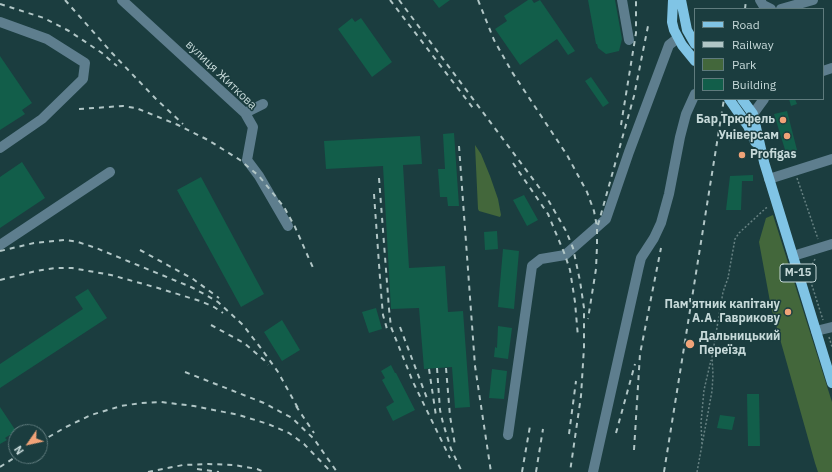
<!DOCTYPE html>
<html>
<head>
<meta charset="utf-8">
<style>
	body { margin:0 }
	#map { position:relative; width:832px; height:472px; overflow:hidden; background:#1b3d3f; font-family:"IBM Plex Sans",sans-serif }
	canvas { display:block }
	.legend { position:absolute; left:694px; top:8px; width:130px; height:92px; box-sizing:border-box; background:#1b3d3f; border:1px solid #5f7b7d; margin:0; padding:5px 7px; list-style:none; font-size:12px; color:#c6d9d9 }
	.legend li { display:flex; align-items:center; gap:8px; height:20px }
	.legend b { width:20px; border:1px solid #5f7b7d }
	.north { position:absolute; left:8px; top:424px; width:40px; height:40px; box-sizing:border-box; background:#1b3d3f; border:1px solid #5f7b7d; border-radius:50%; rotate:236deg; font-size:11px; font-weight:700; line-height:16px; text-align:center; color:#c6d9d9 }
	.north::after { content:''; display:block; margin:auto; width:14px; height:18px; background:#f0a378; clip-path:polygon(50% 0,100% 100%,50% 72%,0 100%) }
</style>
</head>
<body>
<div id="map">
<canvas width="832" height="472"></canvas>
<ul class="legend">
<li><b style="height:5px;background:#80c4e5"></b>Road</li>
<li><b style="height:5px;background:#b1c6c6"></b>Railway</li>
<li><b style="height:11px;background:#43673b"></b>Park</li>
<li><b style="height:11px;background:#125e4a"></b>Building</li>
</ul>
<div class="north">N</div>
</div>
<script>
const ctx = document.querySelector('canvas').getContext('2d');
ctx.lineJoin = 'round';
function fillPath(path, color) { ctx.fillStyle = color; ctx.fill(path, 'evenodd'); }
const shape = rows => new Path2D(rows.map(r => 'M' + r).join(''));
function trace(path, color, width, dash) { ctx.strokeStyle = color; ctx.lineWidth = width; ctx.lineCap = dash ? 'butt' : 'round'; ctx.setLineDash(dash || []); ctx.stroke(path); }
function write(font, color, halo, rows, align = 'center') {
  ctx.font = font + ' "IBM Plex Sans",sans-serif'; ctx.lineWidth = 3; ctx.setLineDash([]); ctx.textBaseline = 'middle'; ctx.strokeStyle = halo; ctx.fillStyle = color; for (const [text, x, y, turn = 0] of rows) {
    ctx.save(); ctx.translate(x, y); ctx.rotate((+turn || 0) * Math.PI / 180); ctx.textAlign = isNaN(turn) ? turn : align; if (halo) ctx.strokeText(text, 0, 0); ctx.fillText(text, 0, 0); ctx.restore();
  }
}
fillPath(shape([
	[475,145,481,154,490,176,498,199,501,215,500,217,479,211,478,209],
	[773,215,832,402,832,472,818,472,815,463,771,307,759,242,766,218]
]), '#43673b');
fillPath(shape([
	[433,0,450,0,439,8],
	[528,0,532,0,534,3,540,0,575,51,568,55,557,39,520,65,495,29,507,21,504,16],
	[588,0,615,0,622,39,619,51,606,54,598,48,597,44,596,44],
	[352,18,355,22,361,18,392,62,372,77,338,29],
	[0,56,32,103,22,110,25,114,0,130],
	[591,77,609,103,603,107,585,81],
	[789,99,795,99,797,104,791,106],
	[787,111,797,150,786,153,774,114],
	[454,133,459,206,448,206,447,197,440,197,438,169,445,169,443,134],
	[420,136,422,164,403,165,409,268,445,266,448,312,463,311,470,407,455,408,452,367,424,369,419,308,391,309,383,166,326,169,324,141],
	[22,162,45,198,0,228,0,177],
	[753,175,753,181,742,181,741,210,726,210,730,176],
	[201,177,264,294,241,307,177,190],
	[524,195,538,220,527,226,513,200],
	[497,231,498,249,485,250,484,232],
	[503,249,519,251,514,309,498,307],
	[88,289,107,318,0,388,0,364,83,309,75,297],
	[376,308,382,329,369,333,362,312],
	[282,320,300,350,282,361,264,332],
	[498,326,512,328,508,359,494,357,495,347,497,348],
	[391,365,395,373,396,373,415,410,393,421,386,407,394,402,382,380,385,378,381,371],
	[492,369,507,371,504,399,489,398],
	[747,394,759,394,760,446,748,446],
	[0,407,16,431,5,438,7,440,0,444],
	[720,415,735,417,732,430,717,428]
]), '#125e4a');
trace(shape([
	[797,178,818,239],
	[815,259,808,273,823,320],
	[829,337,832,347],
	[702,444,701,423,704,390,711,360],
	[697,472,712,391,713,375,712,357,723,292,728,278,735,239,739,233,766,208,769,207]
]), '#668182', 1.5, [2, 2]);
trace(shape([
	[122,0,245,113,253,127,247,160,259,176,288,226],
	[622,0,629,40],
	[760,0,763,5,771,9],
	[781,9,813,0],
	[0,22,47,39,85,63,83,79,42,119,0,148],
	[823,71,832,68],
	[245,113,263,104],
	[753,114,764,99],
	[769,179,832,159],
	[0,245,110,172],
	[793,256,832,244],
	[816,331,832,327],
	[508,435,532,266,541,259,565,255,606,219,629,152,669,45,678,38],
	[593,472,639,266,641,258,654,238,661,223,669,194,680,137,686,114,695,94]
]), '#5e7e8e', 10);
trace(shape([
	[673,0,672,22,674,30,682,45,695,61],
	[681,0,687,30,695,44],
	[729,99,748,126,755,142],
	[742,99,753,114,764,162,832,383]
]), '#80c4e5', 10);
trace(shape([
	[65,0,112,53,156,99,183,124],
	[390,0,473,108],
	[399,0,547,198,566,231,573,248,580,281,584,308,584,347,581,396,570,472],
	[478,0,494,40,512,72,567,155,587,192,594,211,597,227,597,246,596,269,588,319],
	[0,4,44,18,69,31,102,53,117,66],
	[745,9,746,0],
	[79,109,123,106,136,108,178,125,208,140,240,160,259,176,284,207,295,227,314,270],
	[621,125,636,33,636,0],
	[459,146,475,366,491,472],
	[513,163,548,214,565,255,570,270,575,302,578,337],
	[379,178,389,309,391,327,413,382,450,458],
	[374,194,381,292,383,315,387,329],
	[598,225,634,96,648,26],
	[140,250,193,279,219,298],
	[0,251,34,243,65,240,78,242,96,248,191,287,206,295,218,302,243,325,263,351,278,372,299,410],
	[0,280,36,271,55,268,72,268,111,275,158,288,200,301,214,307,223,313],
	[211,325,244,343,264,360,268,365],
	[400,327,428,401],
	[437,368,440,410,443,423,451,449,462,472],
	[446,368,450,416,455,445],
	[429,369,436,416],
	[185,372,264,403,292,418,314,439,337,472],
	[296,406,314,433],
	[616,433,635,364],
	[569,434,576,381],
	[40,442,66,427,91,415,121,406,141,403,161,402,194,406,239,415,268,424,289,433,304,444,331,472],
	[634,450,640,354,661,248],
	[0,467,17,456],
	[197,469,219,472],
	[148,472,183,465,208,464,234,465,257,469,264,472],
	[522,472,530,426],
	[536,472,543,429],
	[664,472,724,99]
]), '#b1c6c6', 2, [5, 5]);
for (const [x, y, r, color] of [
	[783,120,4,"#f0a378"],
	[787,136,4,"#f0a378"],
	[742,155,4,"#f0a378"],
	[788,312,4,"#f0a378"],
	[690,344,5,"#f0a378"]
]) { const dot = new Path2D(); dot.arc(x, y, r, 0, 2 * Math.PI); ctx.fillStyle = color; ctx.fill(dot); trace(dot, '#1b3d3f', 1.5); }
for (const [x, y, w] of [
	[798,273,36]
]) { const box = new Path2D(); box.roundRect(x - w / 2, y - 9, w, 18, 3); ctx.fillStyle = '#1b3d3f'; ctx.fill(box); trace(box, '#c6d9d9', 1); }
write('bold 11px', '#c6d9d9', null, [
	["М-15",798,273]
]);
write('12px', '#c6d9d9', '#1b3d3f', [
	["вулиця Житкова",221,75,44]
]);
write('bold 12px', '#c6d9d9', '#1b3d3f', [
	["Бар Трюфель",775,120],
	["Універсам",779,136],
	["Profigas",750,155,"left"],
	["Пам'ятник капітану",780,305],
	["А.А. Гаврикову",780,319],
	["Дальницький",699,337,"left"],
	["Переїзд",699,351,"left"]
], 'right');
</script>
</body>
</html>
